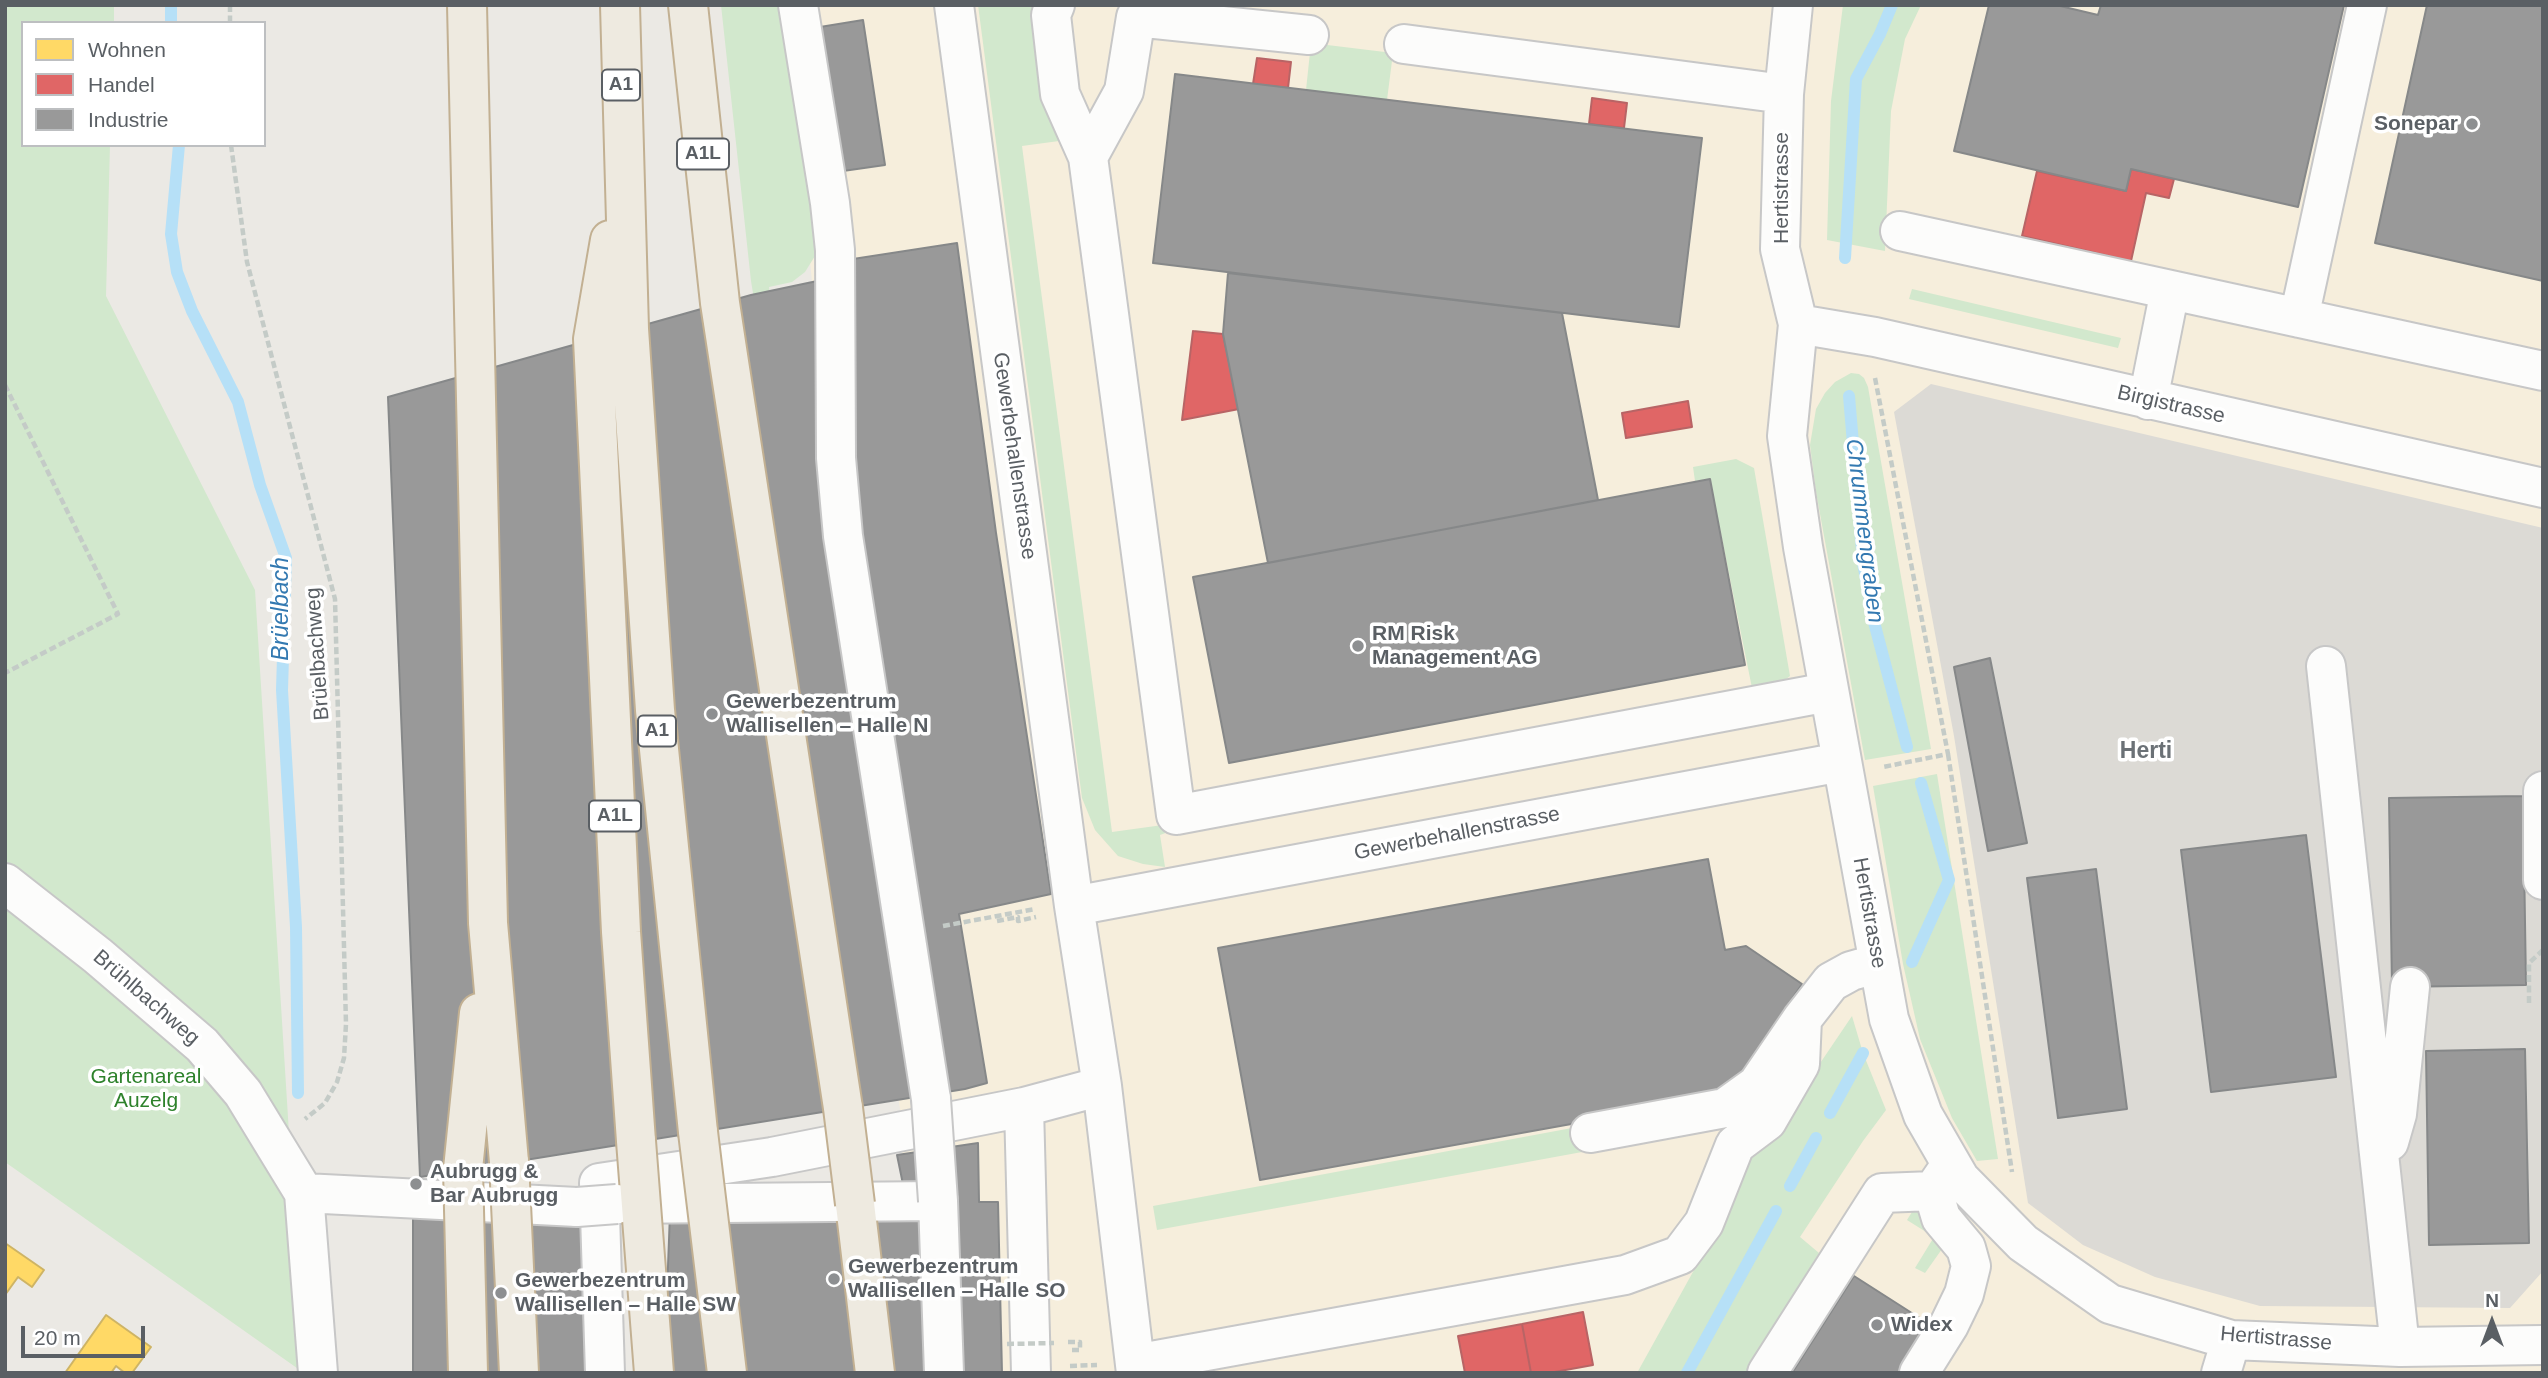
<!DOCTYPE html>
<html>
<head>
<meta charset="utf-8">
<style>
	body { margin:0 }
	#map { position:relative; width:2548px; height:1378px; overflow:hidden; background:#ebe9e4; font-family:Helvetica,sans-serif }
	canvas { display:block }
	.frame { position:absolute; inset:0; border:7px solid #5a5f64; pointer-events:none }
	.legend { position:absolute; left:21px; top:21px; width:245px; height:126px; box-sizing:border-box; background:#fff; border:2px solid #bdbfc1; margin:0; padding:9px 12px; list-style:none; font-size:21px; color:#5a5f64 }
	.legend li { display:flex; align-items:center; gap:14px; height:35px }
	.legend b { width:35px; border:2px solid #bdbfc1 }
	.north { position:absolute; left:2457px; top:1287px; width:70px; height:70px; -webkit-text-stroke:5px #fff; paint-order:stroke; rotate:0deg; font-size:19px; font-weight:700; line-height:28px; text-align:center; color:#5a5f64 }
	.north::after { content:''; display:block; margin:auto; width:24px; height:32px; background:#5a5f64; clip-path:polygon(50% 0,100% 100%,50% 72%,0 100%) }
	.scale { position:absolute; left:21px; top:1326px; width:124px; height:32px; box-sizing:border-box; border:4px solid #5a5f64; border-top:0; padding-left:9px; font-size:21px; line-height:24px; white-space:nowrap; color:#5a5f64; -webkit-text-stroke:5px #fff; paint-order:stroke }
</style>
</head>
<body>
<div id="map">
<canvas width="2548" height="1378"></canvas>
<div class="frame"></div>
<ul class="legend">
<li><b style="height:19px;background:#ffd966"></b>Wohnen</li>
<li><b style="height:19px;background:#e06666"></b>Handel</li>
<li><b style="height:19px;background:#999"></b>Industrie</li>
</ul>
<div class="north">N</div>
<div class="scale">20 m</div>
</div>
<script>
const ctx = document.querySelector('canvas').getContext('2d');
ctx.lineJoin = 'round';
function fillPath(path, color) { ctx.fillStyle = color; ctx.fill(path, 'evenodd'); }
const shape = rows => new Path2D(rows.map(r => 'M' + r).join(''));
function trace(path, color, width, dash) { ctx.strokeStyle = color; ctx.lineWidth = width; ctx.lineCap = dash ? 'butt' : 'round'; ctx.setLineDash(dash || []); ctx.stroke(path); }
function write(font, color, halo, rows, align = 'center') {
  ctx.font = font + ' Helvetica,sans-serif'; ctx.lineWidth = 7; ctx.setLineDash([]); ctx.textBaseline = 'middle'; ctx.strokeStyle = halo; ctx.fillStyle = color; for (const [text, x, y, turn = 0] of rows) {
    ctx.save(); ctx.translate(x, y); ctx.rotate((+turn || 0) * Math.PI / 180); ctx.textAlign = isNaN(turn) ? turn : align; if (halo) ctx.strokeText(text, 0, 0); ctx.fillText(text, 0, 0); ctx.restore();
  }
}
fillPath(shape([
	[784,5,2543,5,2543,1373,920,1373,904,1189,900,1109,888,1032]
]), '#f6eedc');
fillPath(shape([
	[1931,384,2543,528,2543,1271,2510,1308,2260,1306,2155,1277,2083,1245,2028,1203,1954,736,1894,412]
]), '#dcdad5');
fillPath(shape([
	[5,5,114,5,114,23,23,23,23,145,110,145,106,296,255,590,304,1373,5,1162],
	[721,5,781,5,816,234,815,256,805,272,792,282,769,287,805,524,773,414,751,281],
	[978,5,1034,5,1043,100,1059,141,1022,146,1112,832,1170,824,1171,831,1160,835,1165,867,1143,864,1118,856,1095,830,1082,798],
	[1843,5,1921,5,1905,39,1891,111,1885,251,1827,240,1831,101],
	[1311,43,1393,53,1387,100,1306,90],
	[1912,289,2121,338,2118,348,1909,299],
	[1851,373,1859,374,1864,378,1868,387,1931,749,1865,760,1816,492,1810,445,1816,409,1825,393,1835,382],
	[1736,459,1754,468,1790,676,1777,686,1753,693,1710,479,1695,481,1693,467],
	[1937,774,1998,1159,1977,1161,1952,1118,1920,1039,1903,964,1873,786],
	[1852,1016,1863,1053,1886,1110,1863,1141,1800,1237,1819,1253,1746,1373,1637,1373,1704,1252,1746,1161,1781,1121],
	[1588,1125,1593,1150,1157,1230,1153,1206],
	[1916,1211,1920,1212,1942,1249,1925,1273,1915,1268,1934,1237,1907,1220,1912,1212]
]), '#d2e8cd');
const homes = shape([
	[5,1243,44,1270,32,1287,18,1277,5,1295,5,1243],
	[106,1315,151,1347,132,1373,125,1373,116,1366,111,1373,65,1373,106,1315]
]);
fillPath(homes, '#ffd966');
trace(homes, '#ceb465', 2);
const shops = shape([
	[1257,58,1291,62,1288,88,1253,84,1257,58],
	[1592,98,1627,103,1624,128,1589,124,1592,98],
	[2131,169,2174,179,2169,198,2146,193,2131,261,2022,236,2037,171,2126,191,2131,169],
	[1193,331,1223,334,1239,409,1182,420,1193,331],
	[1688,401,1692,427,1626,438,1622,413,1688,401],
	[1583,1312,1593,1365,1549,1373,1531,1373,1522,1324,1583,1312],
	[1522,1324,1531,1373,1465,1373,1458,1336,1522,1324]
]);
fillPath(shops, '#e06666');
trace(shops, '#b86465', 2);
const industry = shape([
	[1989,5,2056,5,2098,15,2101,5,2344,5,2298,207,2131,169,2126,191,1954,151,1989,5],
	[2427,5,2543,5,2543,281,2375,243,2427,5],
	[863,20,885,165,843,171,820,27,863,20],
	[1175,74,1702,138,1679,327,1153,263,1175,74],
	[957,243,996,533,1051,894,959,914,987,1083,965,1089,420,1177,388,397,751,295,855,273,853,259,957,243],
	[1228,273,1562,313,1598,500,1268,563,1223,334,1228,273],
	[1710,479,1745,665,1229,763,1193,577,1710,479],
	[1990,658,2027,843,1988,851,1954,667,1990,658],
	[2523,796,2526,985,2392,987,2389,798,2523,796],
	[2306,835,2336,1077,2211,1092,2181,850,2306,835],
	[1708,859,1725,950,1746,946,1802,984,1727,1096,1260,1180,1218,948,1708,859],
	[2096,869,2127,1109,2058,1118,2027,878,2096,869],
	[2525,1049,2529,1243,2429,1245,2426,1051,2525,1049],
	[978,1143,979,1202,998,1202,1002,1373,664,1373,670,1213,904,1189,897,1155,978,1143],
	[413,1210,587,1213,592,1373,413,1373,413,1210],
	[1854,1276,1940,1331,1912,1373,1792,1373,1854,1276]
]);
fillPath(industry, '#999');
trace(industry, '#868889', 2);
trace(shape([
	[171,23,171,5],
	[179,145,171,234,177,272,192,311,238,402,260,485,286,558,282,690,296,927,298,1093],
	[1845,258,1856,79,1880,34,1892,5],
	[1849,396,1863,563,1874,622,1907,747],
	[1912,962,1949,880,1921,783],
	[1830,1113,1863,1053],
	[1790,1186,1816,1138],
	[1687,1373,1776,1211]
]), '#b6e0f7', 12);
const minor = shape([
	[798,5,830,203,835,250,836,458,843,536,931,1099],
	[954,5,1074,906,1102,1086,1136,1373],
	[1055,5,1051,15,1060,94,1088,157,1176,815,1828,692],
	[1793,5,1784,94,1780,249,1798,324,1787,436,1803,547,1889,1019,1923,1115,1960,1179,2023,1243,2110,1304,2231,1340,2400,1347,2543,1345],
	[1404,44,1784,94],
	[1088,157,1124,91,1136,17,1309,35],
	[1900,231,2543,371],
	[2299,318,2367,5],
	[1798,324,1875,337,2543,488],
	[2148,400,2170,290],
	[2326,666,2400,1347],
	[2543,791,2543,880],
	[5,883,98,956,202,1045,243,1093,304,1193,318,1373],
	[1074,906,1841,762],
	[1024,1107,1031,1373],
	[1590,1133,1725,1108,1757,1085,1802,1019,1831,982,1851,971,1879,963],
	[2389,1142,2397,1114,2410,987],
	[304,1193,577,1207],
	[617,1204,938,1201,944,1373],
	[1135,1364,1625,1275,1680,1255,1704,1223,1735,1145,1767,1121,1800,1064,1802,1019],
	[605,1373,599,1183,772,1157,1024,1107,1102,1086],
	[1767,1373,1882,1193,1933,1191],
	[1919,1373,1949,1325,1964,1294,1971,1266,1966,1248,1941,1218,1933,1191,1948,1169],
	[2221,1373,2231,1340]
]);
const highway = shape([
	[467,5,488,923,509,1162],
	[620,5,629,329,655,710,698,1132],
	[688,5,720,303,843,1108],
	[610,240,593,339,621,932,636,1141],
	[463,1169,479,1013],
	[855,1204,875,1373]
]);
trace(minor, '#c7c7c7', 42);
trace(highway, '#c2b092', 42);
trace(shape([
	[230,5,230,23],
	[231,145,247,262,335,599,346,1024,344,1058,337,1082,325,1103,305,1119],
	[1875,378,1948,754,1883,767],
	[5,385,118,614,5,673],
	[1948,754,2012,1172],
	[997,921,1018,917,1018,921,1036,917],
	[943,926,1035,909],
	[2529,1003,2529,963,2543,950],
	[1068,1342,1080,1342,1080,1350,1071,1350],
	[1070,1366,1097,1365]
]), '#c4cbc7', 4.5, [7, 3.5]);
trace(minor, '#fcfcfb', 38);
trace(highway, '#eeeae0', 38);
const minorBridge = shape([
	[931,1099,938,1201],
	[577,1207,617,1204]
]);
const highwayBridge = shape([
	[843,1108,855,1204],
	[698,1132,727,1373],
	[636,1141,654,1373],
	[509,1162,519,1373],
	[463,1169,468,1373]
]);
trace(minorBridge, '#c7c7c7', 42, []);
trace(highwayBridge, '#c2b092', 42, []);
trace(shape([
	[1007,1344,1054,1343]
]), '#c4cbc7', 4.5, [7, 3.5]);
trace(minorBridge, '#fcfcfb', 38);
trace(highwayBridge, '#eeeae0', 38);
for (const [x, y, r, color] of [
	[2472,124,7,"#8d8f91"],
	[1358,646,7,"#8d8f91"],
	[712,714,7,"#8d8f91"],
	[416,1184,7,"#8d8f91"],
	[834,1279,7,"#8d8f91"],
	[501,1293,7,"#8d8f91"],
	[1877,1325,7,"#8d8f91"]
]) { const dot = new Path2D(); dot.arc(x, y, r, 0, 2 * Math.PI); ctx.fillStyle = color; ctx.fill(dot); trace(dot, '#fff', 2.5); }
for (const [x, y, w] of [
	[621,85,38],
	[703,154,52],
	[657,731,38],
	[615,816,52]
]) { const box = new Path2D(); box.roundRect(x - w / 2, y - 15.5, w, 31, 5); ctx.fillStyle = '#fff'; ctx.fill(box); trace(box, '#5a5f64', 2); }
write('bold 19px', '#5a5f64', null, [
	["A1",621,85],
	["A1L",703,154],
	["A1",657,731],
	["A1L",615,816]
]);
write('bold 21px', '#5a5f64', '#fff', [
	["Sonepar",2458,124,"right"],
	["RM Risk",1372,634],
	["Management AG",1372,658],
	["Gewerbezentrum",726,702],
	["Wallisellen – Halle N",726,726],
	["Aubrugg &",430,1172],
	["Bar Aubrugg",430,1196],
	["Gewerbezentrum",848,1267],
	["Wallisellen – Halle SO",848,1291],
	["Gewerbezentrum",515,1281],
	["Wallisellen – Halle SW",515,1305],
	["Widex",1891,1325]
], 'left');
write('21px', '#5a5f64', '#fff', [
	["Hertistrasse",1782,188,-90],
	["Birgistrasse",2171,405,13],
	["Gewerbehallenstrasse",1014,456,82],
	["Brüelbachweg",318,654,-94],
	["Gewerbehallenstrasse",1457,834,-11],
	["Hertistrasse",1869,913,80],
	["Brühlbachweg",146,998,41],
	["Hertistrasse",2276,1339,5]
]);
write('21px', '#2e822c', '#fff', [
	["Gartenareal",146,1077],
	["Auzelg",146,1101]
]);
write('italic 23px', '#3379b1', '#fff', [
	["Chrummengraben",1864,531,83],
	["Brüelbach",282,609,-90]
]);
write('bold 23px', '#6b7176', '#fff', [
	["Herti",2146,752]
]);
</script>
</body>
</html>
